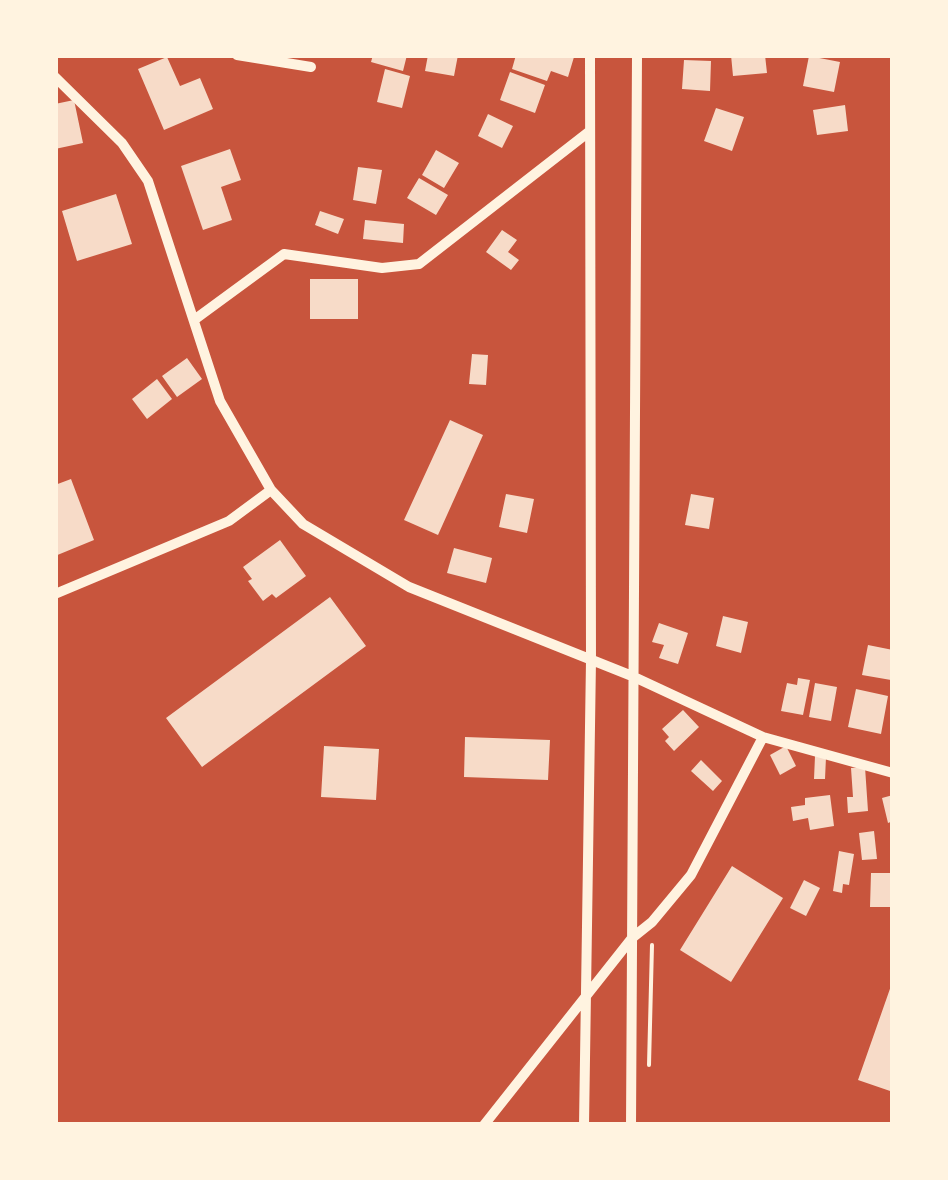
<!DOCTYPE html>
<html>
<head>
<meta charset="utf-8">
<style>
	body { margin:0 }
	#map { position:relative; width:948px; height:1180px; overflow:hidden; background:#c8553d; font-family:"Titillium Web",sans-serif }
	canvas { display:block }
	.frame { position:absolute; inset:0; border:58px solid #fff3e0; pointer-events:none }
</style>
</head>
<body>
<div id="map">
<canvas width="948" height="1180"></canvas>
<div class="frame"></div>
</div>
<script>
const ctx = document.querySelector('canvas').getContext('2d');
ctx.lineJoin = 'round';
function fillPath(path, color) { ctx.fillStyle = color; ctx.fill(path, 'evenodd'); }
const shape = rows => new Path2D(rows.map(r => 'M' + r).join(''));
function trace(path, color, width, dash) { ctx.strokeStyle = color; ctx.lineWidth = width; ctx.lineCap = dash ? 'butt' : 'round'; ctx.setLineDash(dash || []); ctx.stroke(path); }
fillPath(shape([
	[373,55,407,55,403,71,371,62],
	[428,55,458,55,454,76,425,71],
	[516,55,568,55,574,57,568,77,551,71,547,81,512,69],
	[731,55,765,55,767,73,733,76],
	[809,56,840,62,834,92,803,86],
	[167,57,180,86,200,78,213,109,164,130,138,69],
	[684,60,711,61,710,91,682,89],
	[385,69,410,76,402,108,377,102],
	[510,72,545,85,535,113,500,100],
	[74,100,83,143,55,149,55,104],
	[845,105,848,131,817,135,813,110],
	[716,108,744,117,732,151,704,141],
	[488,114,513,126,502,148,478,136],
	[230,149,241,180,221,187,232,220,203,230,181,166],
	[436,150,459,163,444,188,422,175],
	[358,167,382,170,376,204,353,200],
	[419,178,448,195,436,215,407,198],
	[116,194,132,244,77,261,62,211],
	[320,211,344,219,338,234,315,225],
	[365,220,404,224,403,243,363,239],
	[502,230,517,240,508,252,519,260,511,270,486,252],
	[310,279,358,279,358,319,310,319],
	[472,354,488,355,486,385,469,384],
	[187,358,202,379,177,397,162,376],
	[157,379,172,399,147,419,132,399],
	[450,420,483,435,438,535,404,520],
	[71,479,94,540,55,556,55,485],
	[506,494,534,499,527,533,499,527],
	[691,494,714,498,709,529,685,525],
	[280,540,306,576,276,598,272,594,263,601,248,581,252,579,243,567],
	[454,548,492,558,486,583,447,573],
	[330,597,366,646,202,767,166,718],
	[723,616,748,622,741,653,716,646],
	[659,623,688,633,678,664,659,658,664,645,652,642],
	[868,645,893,650,891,680,862,675],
	[798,678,810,680,803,715,781,711,787,683,797,685],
	[815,683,837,687,831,721,809,717],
	[856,689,888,696,881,734,848,727],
	[683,710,699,727,674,751,665,741,669,737,662,729],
	[465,737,550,740,548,780,464,777],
	[324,746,379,749,376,800,321,797],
	[786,746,796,766,780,775,770,755],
	[815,756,826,757,825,779,814,779],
	[701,760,722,781,713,791,691,771],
	[865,767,868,811,848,813,847,797,853,797,851,768],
	[830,795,834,826,810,830,808,818,793,821,791,807,805,805,805,798],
	[893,795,893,821,888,823,882,798],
	[874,831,877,859,862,860,859,833],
	[839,851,854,854,849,885,843,884,842,893,833,891],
	[732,866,783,898,731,982,680,950],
	[871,873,893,873,893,907,870,907],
	[804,880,820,888,806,916,790,908],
	[892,983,893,983,893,1092,858,1080]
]), '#f7dbc8');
trace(shape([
	[649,1065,652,945]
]), '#fff3e0', 4);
trace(shape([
	[237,55,311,67],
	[55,77,122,143,148,181,220,401,271,490,303,524,409,587,632,676,763,737,893,773],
	[194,320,284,254,382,268,419,264,590,131],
	[55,594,229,521,271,490],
	[484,1125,632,938,652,922,691,875,763,737],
	[584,1125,591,660,590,55],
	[631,1125,637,55]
]), '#fff3e0', 10);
</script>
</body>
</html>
